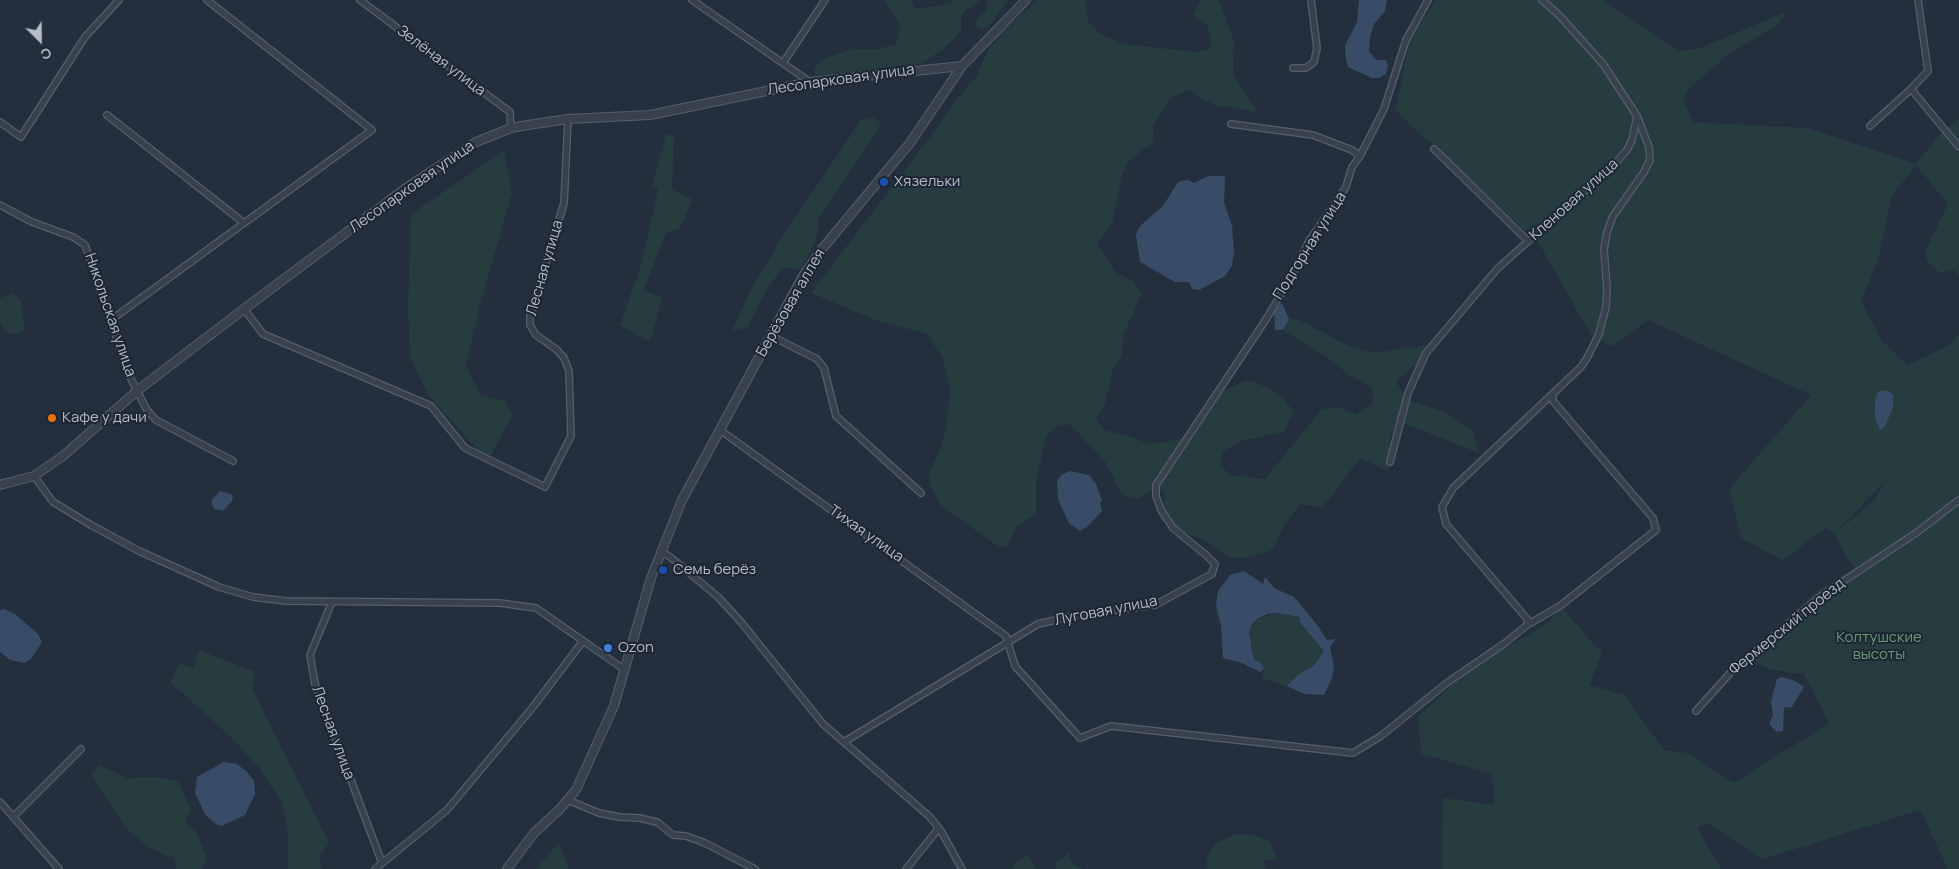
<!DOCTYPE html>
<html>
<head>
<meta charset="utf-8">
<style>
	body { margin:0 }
	#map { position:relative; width:1959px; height:869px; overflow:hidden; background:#242f3e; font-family:Manrope,sans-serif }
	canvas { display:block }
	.north { position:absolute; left:15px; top:15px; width:50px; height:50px; -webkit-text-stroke:4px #1d2633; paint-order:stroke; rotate:157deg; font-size:14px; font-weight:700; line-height:20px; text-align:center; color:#b4bcc9 }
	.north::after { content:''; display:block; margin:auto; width:18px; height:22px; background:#b4bcc9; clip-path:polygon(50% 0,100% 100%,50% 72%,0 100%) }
</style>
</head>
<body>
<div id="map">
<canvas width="1959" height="869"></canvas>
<div class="north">С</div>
</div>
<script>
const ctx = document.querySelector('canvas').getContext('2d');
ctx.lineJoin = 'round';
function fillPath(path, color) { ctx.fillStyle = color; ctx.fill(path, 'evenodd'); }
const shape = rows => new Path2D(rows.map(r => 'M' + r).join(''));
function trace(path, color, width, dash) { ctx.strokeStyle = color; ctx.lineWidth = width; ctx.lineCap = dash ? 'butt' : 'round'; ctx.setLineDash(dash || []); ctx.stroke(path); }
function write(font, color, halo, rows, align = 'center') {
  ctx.font = font + ' Manrope,sans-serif'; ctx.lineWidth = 4; ctx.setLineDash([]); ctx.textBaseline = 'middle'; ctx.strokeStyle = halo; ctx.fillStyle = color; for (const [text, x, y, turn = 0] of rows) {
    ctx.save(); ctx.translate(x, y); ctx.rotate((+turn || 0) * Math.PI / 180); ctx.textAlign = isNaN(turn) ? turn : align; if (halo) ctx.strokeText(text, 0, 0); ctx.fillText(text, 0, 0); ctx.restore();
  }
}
fillPath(shape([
	[884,0,911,0,914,8,922,8,950,4,954,0,981,0,965,11,961,16,961,31,957,36,942,50,920,64,815,76,814,69,819,63,831,56,853,49,874,50,896,44,900,31,899,24],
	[988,0,1008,0,993,22,982,30,976,27,977,20,986,10],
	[1038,0,1086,0,1088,21,1099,33,1123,44,1196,52,1212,48,1208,26,1193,15,1201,0,1219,0,1234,42,1233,73,1257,112,1214,105,1187,90,1171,98,1153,126,1154,143,1131,158,1123,172,1112,223,1097,243,1116,273,1133,281,1142,294,1124,333,1122,357,1113,369,1106,401,1096,419,1104,430,1132,437,1149,444,1189,438,1218,394,1246,380,1262,385,1281,395,1293,411,1284,432,1240,441,1223,452,1220,466,1231,475,1265,479,1322,409,1341,407,1356,415,1373,404,1372,388,1348,374,1324,355,1283,330,1289,319,1299,320,1351,347,1376,353,1426,345,1420,362,1396,381,1406,399,1447,413,1473,432,1479,453,1403,423,1390,436,1388,471,1360,458,1323,507,1300,504,1283,527,1273,550,1245,558,1231,558,1205,540,1182,532,1169,522,1164,507,1164,490,1152,489,1138,499,1122,495,1106,463,1070,424,1054,427,1046,437,1036,480,1036,514,1017,525,1007,547,999,547,942,506,930,486,928,475,940,449,946,427,950,391,943,359,927,334,873,319,811,293,933,133,956,100,976,77,989,49,1004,30],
	[1436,0,1603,0,1679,51,1698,49,1783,13,1786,15,1776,25,1728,55,1691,86,1683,98,1693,122,1807,128,1916,164,1941,133,1959,118,1959,275,1953,270,1940,273,1929,263,1924,253,1948,204,1916,165,1892,196,1878,261,1861,301,1882,341,1908,365,1951,344,1959,334,1959,869,1948,869,1920,810,1763,859,1708,823,1697,828,1721,869,1442,869,1443,798,1494,805,1492,774,1421,754,1418,716,1473,666,1542,627,1563,609,1602,653,1589,685,1624,695,1664,750,1687,753,1734,783,1829,723,1804,674,1771,670,1753,661,1784,636,1779,625,1817,591,1856,567,1847,559,1835,534,1826,528,1783,560,1741,538,1729,489,1811,395,1648,320,1613,346,1593,339,1540,245,1395,110,1410,40],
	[1885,481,1875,500,1839,530,1839,529],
	[873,117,882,124,820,216,815,243,801,270,783,267,765,292,748,327,732,331,750,291,779,242,861,120],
	[666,134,674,136,672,189,693,200,679,229,666,233,644,290,662,298,650,342,620,325,642,261,658,189,652,187],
	[504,151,512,193,479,309,466,366,481,396,506,401,512,416,491,455,482,454,428,395,410,358,408,307,411,214],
	[12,293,21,301,25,328,18,335,6,332,0,322,0,298],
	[1277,613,1298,618,1302,621,1302,626,1324,651,1312,667,1298,675,1287,687,1262,678,1264,669,1261,663,1255,661,1249,632,1251,626,1259,619],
	[199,650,255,672,252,688,329,843,319,857,321,869,288,869,288,836,282,803,259,768,232,738,170,682,179,663,193,668],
	[99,765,127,778,156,777,178,781,191,809,186,820,199,837,207,860,201,869,176,869,174,859,148,847,126,828,91,775],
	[1235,834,1254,835,1269,842,1278,859,1263,860,1266,869,1206,869,1208,856,1216,843],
	[559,843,569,869,535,869],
	[1068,853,1074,865,1084,869,1055,869,1057,863],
	[1027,855,1036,868,1040,869,1009,869]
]), '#263c3f');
fillPath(shape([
	[1359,0,1387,0,1385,11,1374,24,1370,37,1369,51,1376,60,1386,60,1388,66,1386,74,1379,78,1372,78,1348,67,1346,60,1345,45,1357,22],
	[1208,176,1225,176,1224,202,1232,226,1234,251,1232,266,1225,276,1199,290,1192,289,1189,282,1175,282,1140,262,1136,235,1140,226,1163,206,1178,182,1188,180,1194,183],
	[1282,303,1289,319,1283,330,1275,330,1274,311],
	[1886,390,1893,394,1893,408,1884,428,1880,430,1875,417,1875,401,1878,392],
	[1070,471,1089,475,1096,484,1102,500,1100,503,1102,511,1087,527,1080,531,1069,523,1058,500,1057,481,1061,475],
	[220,491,233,495,232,501,223,511,214,509,211,501],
	[1244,571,1263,584,1265,577,1274,588,1294,597,1318,626,1327,640,1336,639,1330,647,1334,667,1332,678,1324,695,1304,694,1287,686,1298,675,1314,665,1324,651,1302,625,1299,617,1277,613,1267,614,1257,619,1251,626,1249,632,1253,655,1255,661,1260,662,1264,669,1260,672,1242,663,1223,658,1221,626,1216,606,1218,591,1230,575],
	[4,609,15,614,38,634,42,642,31,659,24,663,10,660,0,652,0,610],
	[1782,677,1795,681,1804,687,1791,708,1784,707,1783,731,1777,732,1769,724,1773,715,1771,701,1777,679],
	[224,762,237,764,247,772,254,781,255,794,245,815,222,826,214,823,205,814,195,793,197,777]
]), '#394c67');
const minor = shape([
	[360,0,510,112,511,128],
	[692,0,810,82],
	[1918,0,1928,71,1911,89,1959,147],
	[783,63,825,0],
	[1293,68,1306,68,1314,62,1317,48,1311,0],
	[107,115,244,223],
	[0,122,21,137,85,37,119,0],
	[1231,124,1313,135,1352,150,1360,156],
	[1870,126,1911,89],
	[1434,149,1528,241],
	[0,205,32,222,73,237,85,245,129,375,147,410,156,420,233,461],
	[244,309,263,334,431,406,465,448,545,487,571,436,569,371,564,358,556,349,536,335,530,325,530,316,564,203,568,119],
	[111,320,372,130,207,0],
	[771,336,817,359,824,368,836,416,921,493],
	[720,430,1006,636,1015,666,1080,738,1111,726,1353,753,1381,736,1448,682,1505,643,1527,625,1528,620,1446,524,1442,507,1453,488,1581,367,1587,358,1599,334,1606,307,1607,289,1604,249,1607,232,1613,216,1644,172,1650,160,1649,147,1637,116,1603,64,1558,14,1542,0],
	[1390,462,1408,393,1426,353,1498,268,1614,165,1627,150,1632,140,1637,116],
	[34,476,53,502,91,525,139,551,219,587,253,597,286,601,500,603,536,608,625,670],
	[661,552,669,556,718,597,741,622,823,724,930,817,941,831,962,869],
	[332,602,310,655,315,684,382,863],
	[1527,625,1560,606,1656,530,1653,518,1553,401,1553,394],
	[1696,711,1731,672,1821,596,1916,533,1959,500],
	[844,742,1038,624,1077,615,1155,605,1212,574,1215,564,1206,555,1173,528,1161,510,1156,496,1156,485,1265,321,1292,276,1309,241,1346,187,1352,167,1360,156,1384,109,1406,40,1428,0],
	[568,800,599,813,619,817,639,818,657,822,673,835,686,836,705,843,755,869],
	[0,802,59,869],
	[14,816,81,749],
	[375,869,447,810,533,707,583,641],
	[906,869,939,828]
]);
const tertiary = shape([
	[0,485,34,476,63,456,138,390,244,309,406,188,476,142,511,128,528,125,568,119,650,115,810,82,962,66],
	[507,869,534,833,559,810,576,790,614,706,651,578,682,500,803,276,822,249,910,143,962,66,1026,0]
]);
trace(minor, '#565f6c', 8);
trace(tertiary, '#565f6c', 10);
trace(minor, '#38414e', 5.5);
trace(tertiary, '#38414e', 8);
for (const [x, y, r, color] of [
	[884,182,5,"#1a4fb4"],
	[52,418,5,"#e8710a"],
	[663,570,5,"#1a4fb4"],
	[608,648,5,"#3f7fe0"]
]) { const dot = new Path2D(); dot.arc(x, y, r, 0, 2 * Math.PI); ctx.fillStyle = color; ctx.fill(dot); trace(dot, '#1d2633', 2); }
write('15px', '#b4bcc9', '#1d2633', [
	["Зелёная улица",441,61,37],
	["Лесопарковая улица",841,80,-8],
	["Лесопарковая улица",412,187,-35],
	["Кленовая улица",1574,200,-42],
	["Подгорная улица",1310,246,-58],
	["Лесная улица",545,268,-74],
	["Берёзовая аллея",791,303,-60],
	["Никольская улица",110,315,71],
	["Тихая улица",866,534,35],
	["Луговая улица",1106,611,-11],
	["Фермерский проезд",1787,627,-39],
	["Лесная улица",333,733,70]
]);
write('15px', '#b4bcc9', '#1d2633', [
	["Хязельки",894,182],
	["Кафе у дачи",62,418],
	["Семь берёз",673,570],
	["Ozon",618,648]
], 'left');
write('15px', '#6b9a76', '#1d2633', [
	["Колтушские",1879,638],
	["высоты",1879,655]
]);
</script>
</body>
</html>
